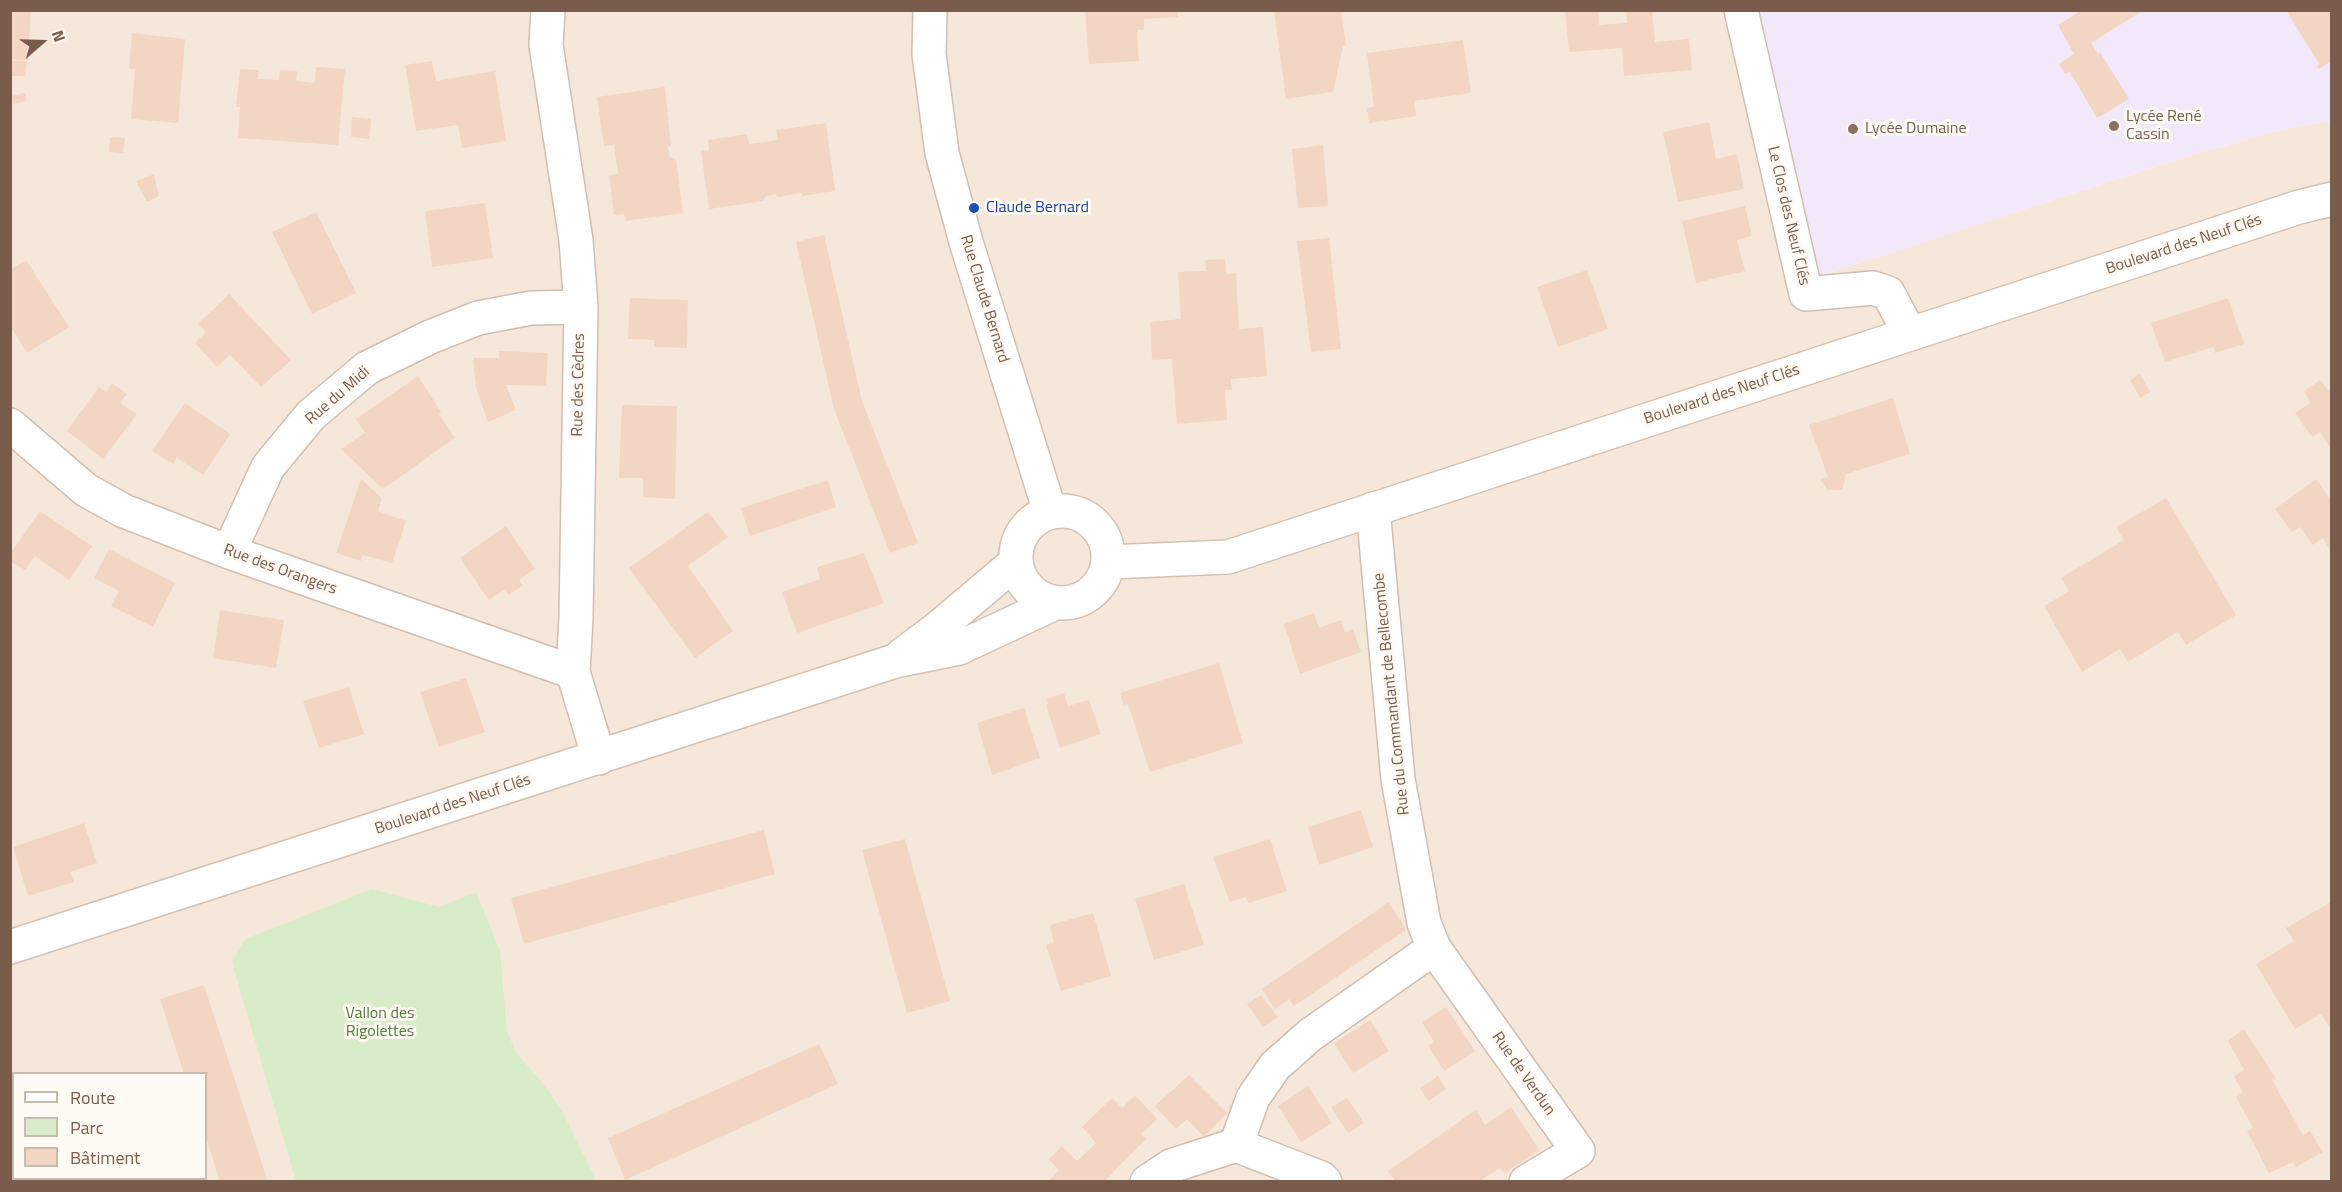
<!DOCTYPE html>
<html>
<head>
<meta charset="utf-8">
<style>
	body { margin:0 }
	#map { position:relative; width:2342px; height:1192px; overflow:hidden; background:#fdf6ec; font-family:"Titillium Web",sans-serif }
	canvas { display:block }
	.frame { position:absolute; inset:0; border:12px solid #7a5c4d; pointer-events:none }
	.legend { position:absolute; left:12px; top:1072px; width:195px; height:108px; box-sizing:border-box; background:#fffaf3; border:2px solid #cabbb1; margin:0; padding:8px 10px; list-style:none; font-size:18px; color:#7a5c4d }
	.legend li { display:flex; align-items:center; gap:12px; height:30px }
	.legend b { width:30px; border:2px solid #cabbb1 }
	.north { position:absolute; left:12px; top:12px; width:60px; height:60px; -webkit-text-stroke:4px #fffaf3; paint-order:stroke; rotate:70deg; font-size:16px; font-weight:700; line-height:24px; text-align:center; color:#7a5c4d }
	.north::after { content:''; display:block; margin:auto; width:21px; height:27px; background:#7a5c4d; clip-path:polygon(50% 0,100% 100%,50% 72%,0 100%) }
</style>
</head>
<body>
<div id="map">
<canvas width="2342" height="1192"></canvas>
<div class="frame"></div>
<ul class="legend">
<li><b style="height:8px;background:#fff"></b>Route</li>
<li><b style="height:16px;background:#d8ecc9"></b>Parc</li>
<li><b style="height:16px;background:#f3d5c3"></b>Bâtiment</li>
</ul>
<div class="north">N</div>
</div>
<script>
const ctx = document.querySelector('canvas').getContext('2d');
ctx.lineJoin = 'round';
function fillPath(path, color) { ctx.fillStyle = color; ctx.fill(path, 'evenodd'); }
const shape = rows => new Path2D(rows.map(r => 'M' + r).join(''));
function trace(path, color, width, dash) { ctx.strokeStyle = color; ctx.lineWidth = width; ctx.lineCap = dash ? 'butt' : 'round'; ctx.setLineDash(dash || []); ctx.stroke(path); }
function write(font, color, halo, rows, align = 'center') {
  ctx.font = font + ' "Titillium Web",sans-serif'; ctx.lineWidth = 6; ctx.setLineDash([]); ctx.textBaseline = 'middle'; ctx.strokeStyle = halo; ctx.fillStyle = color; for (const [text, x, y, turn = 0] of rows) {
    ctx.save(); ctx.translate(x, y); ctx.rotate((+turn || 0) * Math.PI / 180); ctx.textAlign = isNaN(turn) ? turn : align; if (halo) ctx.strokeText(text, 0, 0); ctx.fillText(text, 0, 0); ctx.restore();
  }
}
fillPath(shape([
	[10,11,1756,11,1819,276,2192,155,2280,130,2331,121,2331,1181,11,1181],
	[14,1074,206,1074,206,1178,14,1178]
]), '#f5e8da');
fillPath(shape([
	[1756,11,2331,11,2331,121,2280,130,2192,155,1819,276]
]), '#f3e8fa');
fillPath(shape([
	[372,889,439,907,476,892,500,951,507,1032,517,1054,541,1081,562,1111,594,1176,594,1181,296,1181,232,962,245,939]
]), '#d8ecc9');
fillPath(shape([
	[10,10,31,10,28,60,10,59],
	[1085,10,1178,10,1178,17,1144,19,1144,30,1137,30,1139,61,1089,64],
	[1274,10,1341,10,1346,46,1343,46,1333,92,1286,99],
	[1565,10,1598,10,1599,25,1627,23,1626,10,1652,10,1655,42,1689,39,1692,70,1624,76,1622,48,1569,52],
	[2082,10,2144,10,2091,43,2098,54,2100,52,2129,99,2097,118,2070,72,2065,74,2059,64,2074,54,2058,25],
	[2286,10,2331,10,2331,61,2319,69,2317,66,2319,64],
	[132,33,185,39,178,123,131,119,135,69,129,69],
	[1463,40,1471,93,1414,101,1416,116,1369,123,1367,108,1374,107,1367,53],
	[12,61,27,61,25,76,11,76],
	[432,61,436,81,495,71,506,141,462,148,458,125,416,131,405,65],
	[316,67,345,69,338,145,238,138,240,107,236,107,240,69,259,70,258,79,279,80,280,70,297,71,296,81,315,83],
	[665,87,671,146,668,147,670,157,676,160,683,213,625,221,624,214,614,215,609,175,618,174,614,145,604,146,597,97],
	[25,93,27,101,13,104,12,96],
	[352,117,371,119,369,139,351,137],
	[1709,122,1716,159,1737,154,1744,189,1678,202,1663,132],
	[826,123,835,191,802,196,801,193,777,197,776,194,766,196,763,201,709,209,701,151,709,150,708,140,747,134,749,144,778,140,776,130],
	[110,137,125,138,123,153,109,152],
	[1323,145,1328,206,1298,208,1292,149],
	[152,175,154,175,159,196,147,202,136,181],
	[485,203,493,258,432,267,425,211],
	[1745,206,1752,236,1737,240,1745,271,1696,283,1682,221],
	[316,212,356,293,312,314,272,232],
	[824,235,862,401,918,543,890,553,834,409,796,242],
	[1329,238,1341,349,1311,352,1297,241],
	[1225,259,1226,274,1236,273,1239,329,1263,327,1267,376,1231,379,1232,390,1225,390,1227,420,1177,424,1172,359,1152,360,1150,322,1181,319,1178,272,1206,271,1205,260],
	[26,260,69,327,27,353,10,325,10,270],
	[1587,270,1608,329,1558,347,1537,287],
	[229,294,291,360,261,387,230,355,217,367,195,343,206,332,198,324],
	[630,298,688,300,687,348,654,347,654,340,628,339],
	[2228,298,2244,344,2215,353,2213,347,2165,362,2151,323],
	[499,351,548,353,546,386,506,385,516,410,488,422,476,388,473,358,499,358],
	[2140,374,2150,392,2140,398,2130,380],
	[418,376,441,412,439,414,455,438,383,489,341,449,365,433,356,419],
	[2320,380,2328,390,2331,388,2331,449,2320,432,2312,437,2295,413,2310,403,2304,391],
	[112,383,127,394,120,403,137,414,103,459,67,431,99,387,106,392],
	[1893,398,1910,454,1846,474,1843,488,1840,490,1828,490,1820,480,1828,477,1809,425],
	[185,403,230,434,203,475,177,458,173,464,152,451],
	[622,405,677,406,675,499,643,497,643,478,619,478],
	[361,479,382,498,378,511,406,521,392,563,363,555,361,561,336,553],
	[2316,479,2331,500,2331,552,2323,538,2313,545,2300,527,2292,532,2275,509],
	[828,480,836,507,750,536,741,508],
	[2166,498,2236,615,2186,645,2178,632,2128,662,2120,649,2082,672,2044,606,2069,591,2061,578,2124,540,2116,527],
	[40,511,92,546,69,580,35,556,25,570,10,561,10,554],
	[708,512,728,537,688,566,733,631,695,658,629,568],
	[506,526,535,569,519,580,523,585,509,595,504,590,489,600,460,558],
	[109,549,175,583,153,627,111,606,119,591,94,578],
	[864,553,884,603,797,633,782,592,820,579,817,567],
	[220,610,284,620,276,668,213,658],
	[1314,613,1319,628,1341,620,1345,632,1353,629,1361,652,1300,674,1284,624],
	[1219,663,1243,743,1150,772,1128,704,1124,705,1120,693],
	[466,678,485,732,439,747,420,692],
	[349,687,364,734,319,748,303,701],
	[1064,693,1068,706,1089,700,1101,734,1060,748,1046,705,1048,704,1047,699],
	[1024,708,1040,758,992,775,977,723],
	[1361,810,1373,847,1319,865,1308,827],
	[84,823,97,863,70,872,74,882,28,896,13,847],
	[764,830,775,874,524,944,511,898],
	[905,839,950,1001,907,1013,862,850],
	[1270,839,1287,891,1249,903,1246,897,1230,902,1213,857],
	[1184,884,1204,945,1154,960,1135,899],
	[1389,902,1406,930,1294,1006,1289,999,1275,1009,1262,989],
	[2331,902,2331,1025,2329,1027,2321,1014,2295,1029,2256,964,2294,941,2286,928],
	[1093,913,1111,976,1061,991,1046,945,1054,943,1050,925],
	[204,985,268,1182,220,1182,206,1137,206,1074,184,1074,160,999],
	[1261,995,1278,1017,1263,1027,1247,1004],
	[1446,1007,1475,1051,1444,1071,1428,1046,1434,1042,1422,1022],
	[1370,1020,1389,1051,1353,1073,1334,1043],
	[2244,1029,2276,1079,2272,1080,2303,1135,2310,1131,2323,1152,2296,1167,2293,1162,2269,1173,2247,1131,2253,1128,2236,1097,2243,1093,2234,1076,2244,1070,2228,1041],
	[819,1044,838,1084,625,1180,608,1138],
	[1189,1075,1227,1113,1204,1137,1187,1119,1176,1129,1155,1106],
	[1438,1076,1446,1089,1428,1101,1420,1088],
	[1308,1086,1332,1123,1301,1142,1278,1106],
	[1135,1095,1157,1119,1141,1134,1146,1139,1120,1165,1104,1182,1048,1182,1059,1170,1049,1159,1062,1146,1077,1161,1096,1143,1082,1127,1112,1098,1122,1108],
	[1347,1098,1364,1123,1348,1133,1331,1107],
	[1511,1107,1539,1150,1505,1173,1500,1168,1478,1182,1396,1182,1388,1171,1476,1110,1485,1125]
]), '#f3d5c3');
const minor = shape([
	[548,10,546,45,576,240,581,307,576,618,573,672,599,758],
	[1741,10,1806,294,1873,288,1888,293,1910,334],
	[10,425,86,490,124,511,229,552,573,672],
	[229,552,268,467,311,415,367,368,430,337,478,318,531,308,581,307],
	[1434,948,1578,1151,1526,1182],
	[1236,1145,1253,1098,1275,1066,1310,1035,1434,948,1424,923,1398,779,1373,509],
	[1147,1182,1171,1166,1236,1145,1321,1178,1325,1182]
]);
const tertiary = shape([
	[930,10,929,54,942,153,966,242,1050,512]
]);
const secondary = shape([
	'1016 557a46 46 0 1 1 92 0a46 46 0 1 1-92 0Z',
	[1108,562,1228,557,2299,207,2332,199],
	[901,656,938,628,1016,562],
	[10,947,895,661,959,648,1055,603]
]);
trace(minor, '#d1beb0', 36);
trace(tertiary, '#d1beb0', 36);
trace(secondary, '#d6c0b0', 36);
trace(minor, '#fff', 33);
trace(tertiary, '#fff', 33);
trace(secondary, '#fff', 33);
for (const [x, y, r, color] of [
	[2114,126,6,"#8d6e63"],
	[1853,129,6,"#8d6e63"],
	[974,208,6,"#1a4fb4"]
]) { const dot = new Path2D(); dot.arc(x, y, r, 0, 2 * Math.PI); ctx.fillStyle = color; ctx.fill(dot); trace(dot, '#fffaf3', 2); }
write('16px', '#785e54', '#fffaf3', [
	["Lycée René",2126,117],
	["Cassin",2126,135],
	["Lycée Dumaine",1865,129]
], 'left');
write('16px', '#164399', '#fffaf3', [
	["Claude Bernard",986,208]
], 'left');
write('16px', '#7a5c4d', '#fffaf3', [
	["Le Clos des Neuf Clés",1788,216,77],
	["Boulevard des Neuf Clés",2184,245,-18],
	["Rue Claude Bernard",984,299,73],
	["Rue des Cèdres",579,385,-89],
	["Boulevard des Neuf Clés",1722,395,-18],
	["Rue du Midi",338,396,-41],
	["Rue des Orangers",280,570,20],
	["Rue du Commandant de Bellecombe",1392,694,-96],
	["Boulevard des Neuf Clés",453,805,-18],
	["Rue de Verdun",1523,1074,55]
]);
write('16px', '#537a41', '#fffaf3', [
	["Vallon des",380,1014],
	["Rigolettes",380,1032]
]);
</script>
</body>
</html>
